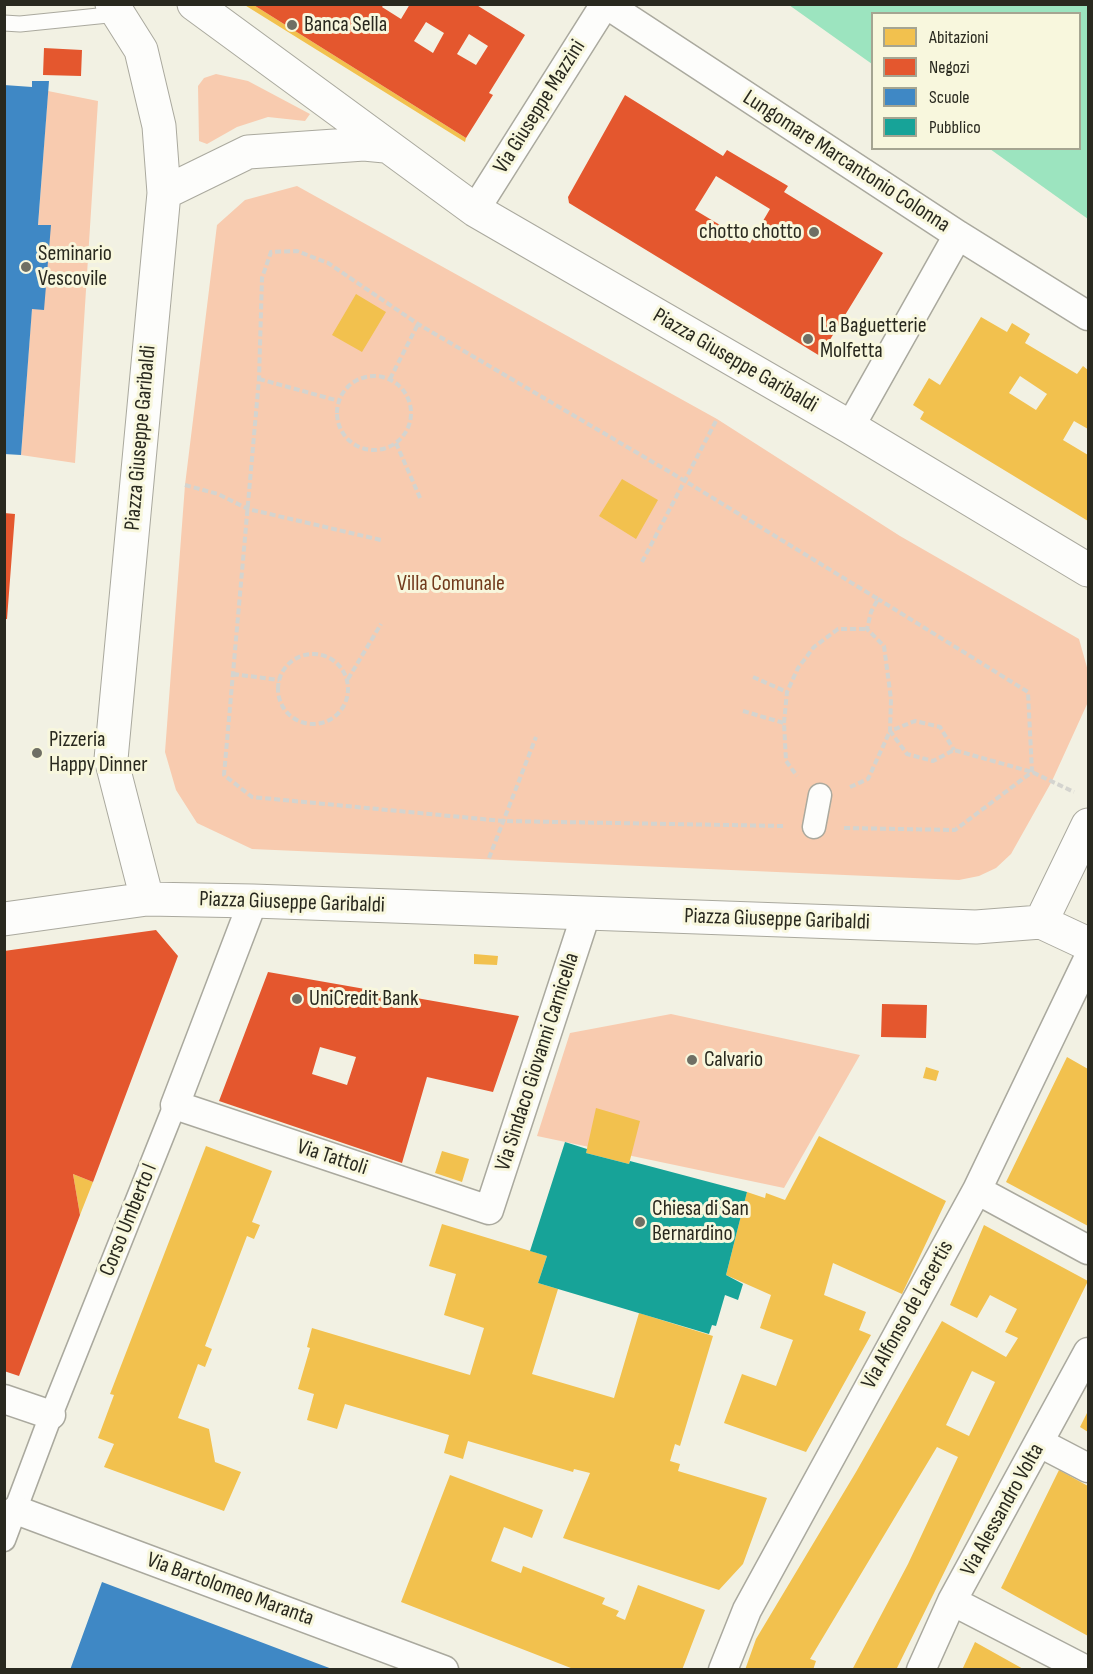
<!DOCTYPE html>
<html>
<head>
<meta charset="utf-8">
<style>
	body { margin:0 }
	#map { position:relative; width:1093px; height:1674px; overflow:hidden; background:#f2f1e3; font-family:"Sofia Sans Condensed",sans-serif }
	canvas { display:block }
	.frame { position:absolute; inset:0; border:6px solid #29291f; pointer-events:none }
	.legend { position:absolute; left:871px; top:12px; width:210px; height:138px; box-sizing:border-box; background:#f8f7dd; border:2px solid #a5a591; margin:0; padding:8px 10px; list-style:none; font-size:18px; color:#29291f }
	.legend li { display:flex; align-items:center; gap:12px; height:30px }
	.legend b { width:30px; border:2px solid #a5a591 }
</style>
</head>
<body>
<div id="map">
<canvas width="1093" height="1674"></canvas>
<div class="frame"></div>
<ul class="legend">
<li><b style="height:16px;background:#f2c14e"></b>Abitazioni</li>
<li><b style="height:16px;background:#e4572e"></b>Negozi</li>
<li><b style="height:16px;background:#3f88c5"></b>Scuole</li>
<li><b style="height:16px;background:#17a398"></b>Pubblico</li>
</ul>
</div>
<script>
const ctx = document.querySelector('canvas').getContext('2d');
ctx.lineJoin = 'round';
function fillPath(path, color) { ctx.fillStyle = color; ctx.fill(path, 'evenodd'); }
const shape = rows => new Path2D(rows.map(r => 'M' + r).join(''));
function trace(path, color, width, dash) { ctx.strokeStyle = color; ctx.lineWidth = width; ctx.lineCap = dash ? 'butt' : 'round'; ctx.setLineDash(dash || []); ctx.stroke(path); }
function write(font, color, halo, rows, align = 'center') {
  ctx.font = font + ' "Sofia Sans Condensed",sans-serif'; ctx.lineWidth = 6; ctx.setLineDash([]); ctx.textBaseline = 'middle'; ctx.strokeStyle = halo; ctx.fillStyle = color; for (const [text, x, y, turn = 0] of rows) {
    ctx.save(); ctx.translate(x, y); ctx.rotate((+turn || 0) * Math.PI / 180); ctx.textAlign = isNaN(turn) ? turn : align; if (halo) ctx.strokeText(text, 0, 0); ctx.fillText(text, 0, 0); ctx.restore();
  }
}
fillPath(shape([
	[216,74,248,81,310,114,305,121,268,117,237,127,207,144,199,141,198,86,204,78],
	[48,91,98,101,75,463,21,455],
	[297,186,717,419,900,536,1079,639,1088,671,1088,702,1052,781,1011,854,996,868,979,876,959,880,252,849,197,823,176,790,165,752,185,485,217,225,245,200],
	[671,1014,860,1055,784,1188,537,1136,570,1033]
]), '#f8cbaf');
fillPath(shape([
	[789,5,1088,5,1088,219,990,149,1080,148,1080,14,872,14,872,64]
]), '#9ce4bf');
fillPath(shape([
	[243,4,252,4,466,138,465,142],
	[356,294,386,312,362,352,332,335],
	[981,317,1007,332,1012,323,1030,334,1025,343,1077,374,1083,366,1088,370,1088,429,1074,421,1063,440,1088,455,1088,521,920,419,924,412,913,405,929,378,940,385],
	[1020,376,1047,394,1036,410,1009,393],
	[622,479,658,500,636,539,599,516],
	[474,954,498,956,497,965,474,964],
	[1067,1057,1088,1069,1088,1226,1006,1182],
	[926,1067,939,1071,936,1081,923,1078],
	[596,1108,640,1121,629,1164,586,1153],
	[819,1136,946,1201,902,1294,833,1263,824,1295,866,1312,859,1330,871,1335,806,1452,724,1423,742,1374,776,1386,793,1340,760,1328,771,1295,726,1275,747,1192,765,1198,766,1193,785,1200],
	[206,1146,272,1171,252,1222,260,1225,254,1239,247,1236,205,1346,212,1349,205,1367,198,1364,178,1418,209,1429,215,1462,241,1472,224,1511,104,1467,114,1444,98,1438,114,1395,110,1394],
	[442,1151,469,1159,462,1182,435,1173],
	[73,1174,93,1182,80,1215],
	[442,1224,547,1256,538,1283,558,1289,532,1374,614,1398,639,1313,713,1336,680,1446,675,1444,670,1461,680,1464,678,1471,767,1498,743,1564,719,1590,563,1538,590,1473,574,1469,573,1472,468,1441,463,1459,444,1453,449,1435,345,1404,337,1429,307,1420,314,1394,298,1389,310,1348,307,1347,312,1328,470,1375,484,1328,444,1315,456,1274,429,1266],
	[984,1225,1088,1281,896,1670,852,1670,908,1564,958,1457,937,1447,810,1659,816,1661,813,1670,745,1670,756,1639,856,1472,942,1321,1006,1357,1018,1338,1005,1332,1017,1309,990,1295,977,1318,950,1305],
	[972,1371,995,1382,969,1436,946,1425],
	[1088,1411,1088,1432,1080,1427],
	[1059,1470,1088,1486,1088,1636,1001,1588],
	[450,1475,543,1510,532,1538,504,1527,491,1561,521,1573,523,1566,605,1598,602,1604,619,1611,616,1616,625,1620,638,1585,705,1610,682,1670,576,1670,401,1602],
	[975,1642,1025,1670,962,1670]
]), '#f2c14e');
fillPath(shape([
	[252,4,384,4,382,7,401,19,410,4,475,4,525,35,489,93,493,95,466,138],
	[426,22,444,33,433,53,414,41],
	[469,34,488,46,476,65,457,54],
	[44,48,82,50,81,76,43,75],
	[625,95,723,156,727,150,788,186,784,192,883,253,820,356,569,203,568,197],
	[716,176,770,209,750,243,695,210],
	[4,513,15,514,7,619,4,619],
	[156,930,178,956,93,1182,73,1174,80,1215,19,1376,4,1371,4,951],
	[268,972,519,1016,493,1092,427,1077,402,1163,219,1101],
	[320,1047,356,1057,347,1085,312,1074],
	[882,1004,927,1005,926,1038,881,1037]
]), '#e4572e');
fillPath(shape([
	[32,81,49,81,38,225,51,225,44,310,32,309,21,455,4,454,4,85,32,87],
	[102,1582,332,1669,332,1670,70,1670]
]), '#3f88c5');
fillPath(shape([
	[565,1142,587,1149,586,1153,629,1164,630,1161,747,1192,726,1275,743,1284,738,1300,725,1295,716,1326,712,1325,709,1334,538,1283,547,1256,530,1251]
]), '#17a398');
const service = shape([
	[4,23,20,24,118,14]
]);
const pedestrian = shape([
	[814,827,820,795],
	[4,1540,51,1415,175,1105]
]);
const minor = shape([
	[606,4,958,235,1088,316],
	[475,210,605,4],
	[850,427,958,235],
	[253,901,175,1105,489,1210,586,914],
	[977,1190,1088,1250],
	[4,1399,51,1415],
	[1040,1443,1088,1468],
	[16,1510,444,1670],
	[952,1601,1086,1670],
	[723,1670,747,1610,977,1190,1088,959],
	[921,1670,952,1601,1088,1352]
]);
const tertiary = shape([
	[112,4,141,50,159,126,164,193,111,759,147,899],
	[194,4,475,210,850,427,1088,570],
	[164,193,248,152,364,144,385,146],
	[4,919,147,899,253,901,976,927,1041,922,1088,825],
	[1041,922,1088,944]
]);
trace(service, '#aaa99e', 17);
trace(pedestrian, '#aaa99e', 25);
trace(minor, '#aaa99e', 31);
trace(tertiary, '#aaa99e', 35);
trace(shape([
	'337 413a37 37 0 1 1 74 0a37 37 0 1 1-74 0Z',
	[259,379,339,401],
	[390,379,418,324],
	[396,443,421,500],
	[185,485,218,494,248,509,381,540],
	[642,562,717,419],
	'278 689a35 35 0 1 1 70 0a35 35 0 1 1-70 0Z',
	[233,674,279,680],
	[753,677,787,692],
	[348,679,381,624],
	[743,711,784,723,786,761,797,776],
	[784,723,787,692,798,668,814,647,838,629,867,629],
	[850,787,868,779,890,731,907,754,933,761,954,750,1032,772,1074,792],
	[783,826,503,821,252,797,224,775,259,379,262,278,271,252,297,251,328,263,418,324,685,481,878,599,871,612,867,629,884,646,891,699,890,731,915,721,940,727,954,750],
	[844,828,955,830,1032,772,1028,692,878,599],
	[489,858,536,737]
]), '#d4d4cf', 4, [6, 3]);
trace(service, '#fdfdfb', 15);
trace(pedestrian, '#fdfdfb', 22);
trace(minor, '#fdfdfb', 28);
trace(tertiary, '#fdfdfb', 33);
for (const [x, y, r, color] of [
	[292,25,6,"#6f6f64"],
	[814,232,6,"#6f6f64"],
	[26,267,6,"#6f6f64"],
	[808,339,6,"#6f6f64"],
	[37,753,6,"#6f6f64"],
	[297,999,6,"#6f6f64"],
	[692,1060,6,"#6f6f64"],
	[640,1222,6,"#6f6f64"]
]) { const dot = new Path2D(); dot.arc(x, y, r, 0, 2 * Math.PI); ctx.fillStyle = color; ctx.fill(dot); trace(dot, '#f8f7dd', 2); }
write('22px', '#29291f', '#f8f7dd', [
	["Banca Sella",304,25],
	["chotto chotto",802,232,"right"],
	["Seminario",38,254],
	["Vescovile",38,279],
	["La Baguetterie",820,326],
	["Molfetta",820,351],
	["Pizzeria",49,740],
	["Happy Dinner",49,765],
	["UniCredit Bank",309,999],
	["Calvario",704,1060],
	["Chiesa di San",652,1209],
	["Bernardino",652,1234]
], 'left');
write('22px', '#29291f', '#f8f7dd', [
	["Via Giuseppe Mazzini",540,107,-58],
	["Lungomare Marcantonio Colonna",846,162,33],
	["Piazza Giuseppe Garibaldi",735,361,30],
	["Piazza Giuseppe Garibaldi",141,438,-85],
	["Piazza Giuseppe Garibaldi",292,903,2],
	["Piazza Giuseppe Garibaldi",777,920,2],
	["Via Sindaco Giovanni Carnicella",538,1062,-72],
	["Via Tattoli",332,1158,18],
	["Corso Umberto I",129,1220,-68],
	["Via Alfonso de Lacertis",908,1315,-61],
	["Via Alessandro Volta",1003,1510,-61],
	["Via Bartolomeo Maranta",230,1590,20]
]);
write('22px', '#723a1c', '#f8f7dd', [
	["Villa Comunale",451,584]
]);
</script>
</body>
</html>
